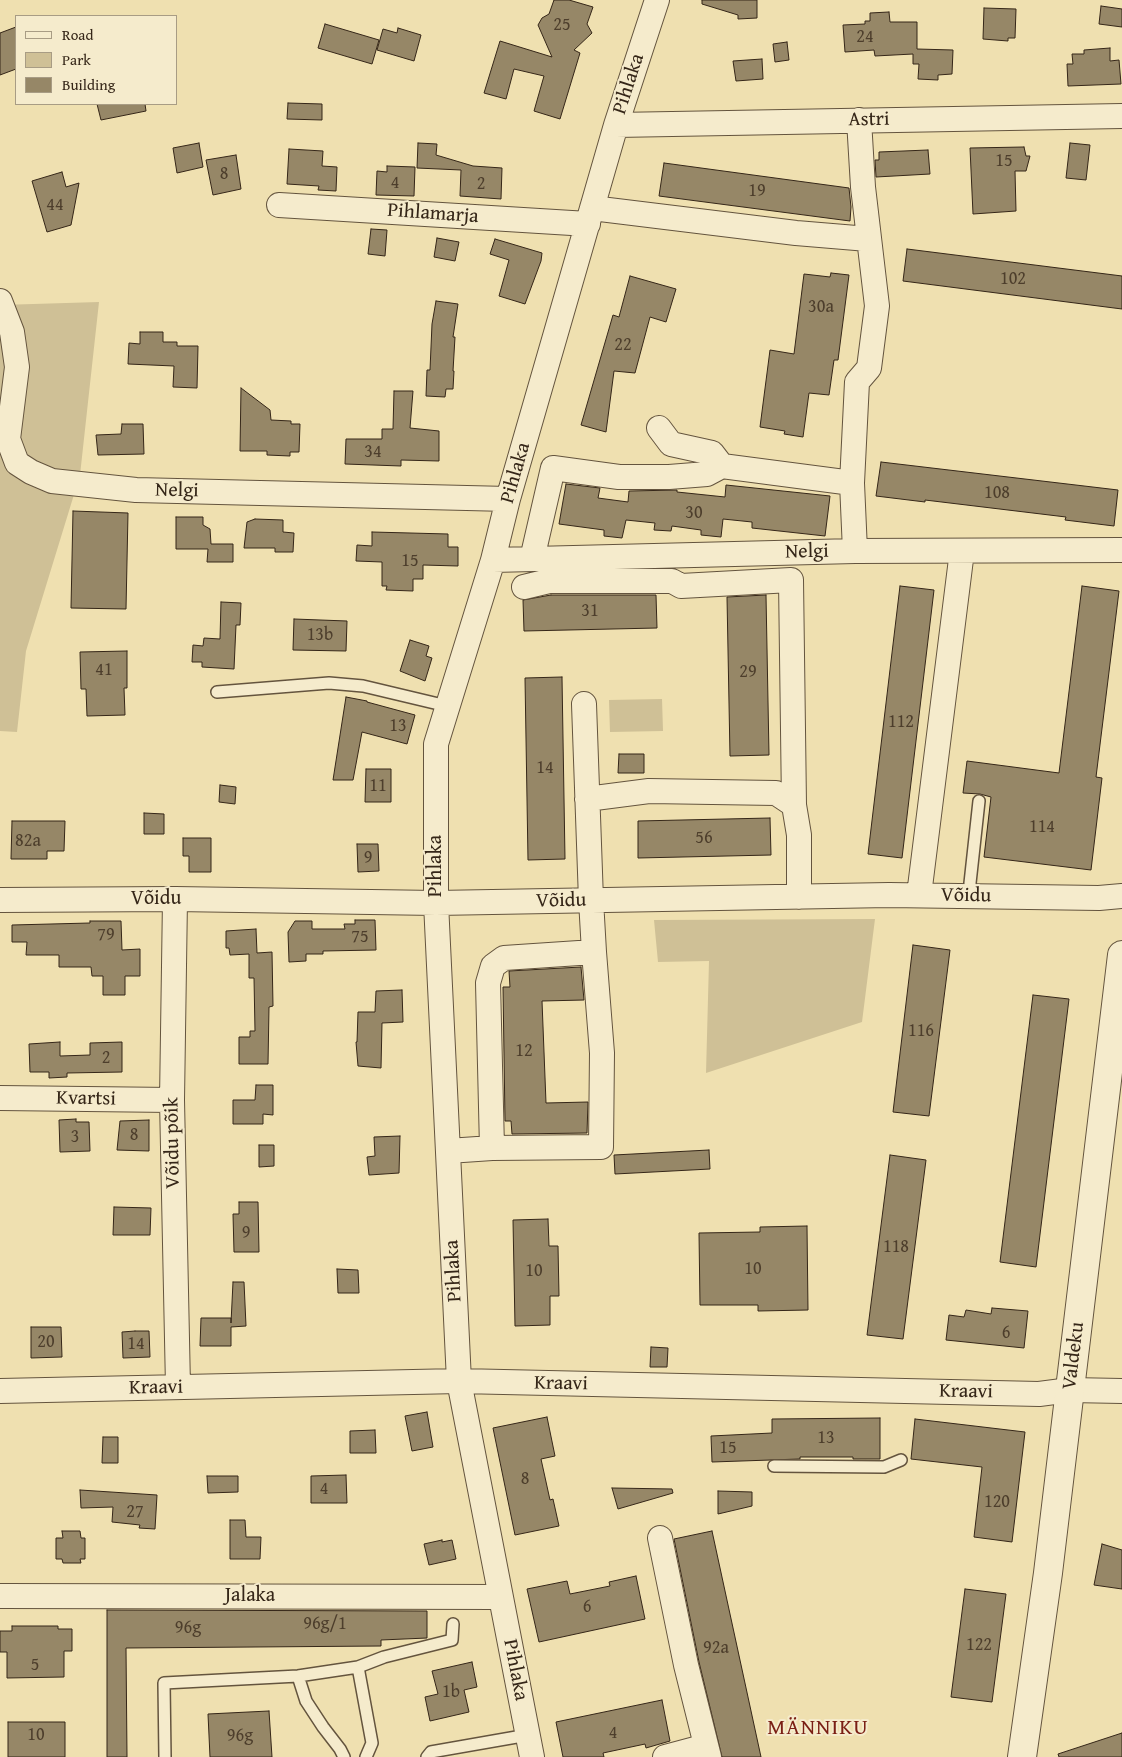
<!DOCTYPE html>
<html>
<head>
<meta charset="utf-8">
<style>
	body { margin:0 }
	#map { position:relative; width:1122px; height:1757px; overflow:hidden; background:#efe0b0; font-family:"Gentium Book Plus",serif }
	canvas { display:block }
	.legend { position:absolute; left:15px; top:15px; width:162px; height:90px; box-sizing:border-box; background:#f5ebcc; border:1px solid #a89c84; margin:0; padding:6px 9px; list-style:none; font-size:15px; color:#352618 }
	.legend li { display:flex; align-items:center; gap:10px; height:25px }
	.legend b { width:25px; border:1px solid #a89c84 }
</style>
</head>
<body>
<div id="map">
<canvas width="1122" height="1757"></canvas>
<ul class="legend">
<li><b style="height:6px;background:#f5ebcc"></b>Road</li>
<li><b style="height:14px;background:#cfc096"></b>Park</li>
<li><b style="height:14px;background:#968767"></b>Building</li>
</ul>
</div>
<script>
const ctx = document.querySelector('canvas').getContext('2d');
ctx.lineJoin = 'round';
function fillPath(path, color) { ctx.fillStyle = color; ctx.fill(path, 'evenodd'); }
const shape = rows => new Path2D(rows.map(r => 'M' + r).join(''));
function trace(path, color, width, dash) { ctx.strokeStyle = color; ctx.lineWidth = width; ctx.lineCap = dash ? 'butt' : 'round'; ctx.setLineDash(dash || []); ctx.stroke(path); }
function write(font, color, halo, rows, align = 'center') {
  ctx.font = font + ' "Gentium Book Plus",serif'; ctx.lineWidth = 4; ctx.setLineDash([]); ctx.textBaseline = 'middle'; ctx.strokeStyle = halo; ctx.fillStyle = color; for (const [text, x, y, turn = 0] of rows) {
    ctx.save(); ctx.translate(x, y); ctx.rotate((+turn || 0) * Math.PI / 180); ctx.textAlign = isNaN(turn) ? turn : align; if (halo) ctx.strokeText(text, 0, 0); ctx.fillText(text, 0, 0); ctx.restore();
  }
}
fillPath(shape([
	[99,302,80,475,26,651,17,732,0,731,0,305],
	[662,699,663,731,610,732,609,700],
	[875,919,862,1022,706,1073,709,961,658,962,654,920]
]), '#cfc096');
const building = shape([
	[554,0,569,0,593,7,587,24,592,33,574,50,580,53,560,119,534,111,544,76,514,69,506,99,484,93,500,41,552,57,538,25,542,18,549,14,554,0],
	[702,0,757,0,757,18,738,19,738,15,702,4,702,0],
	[1101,6,1122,9,1122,27,1099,24,1101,6],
	[984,8,1016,9,1015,38,1008,38,1008,41,983,39,984,8],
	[889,12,890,22,917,22,917,49,953,50,952,74,938,75,938,80,918,79,919,64,913,64,913,54,875,56,874,50,845,52,843,25,865,24,865,21,870,21,870,13,889,12],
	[325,24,379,40,372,64,318,48,325,24],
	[16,27,16,69,0,75,0,33,16,27],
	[398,28,421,35,414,61,377,50,383,29,397,33,398,28],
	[787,42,789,60,775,62,773,44,787,42],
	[1110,48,1110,61,1119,60,1121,84,1068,86,1067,64,1073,64,1072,54,1084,54,1084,50,1110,48],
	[762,59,763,79,736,81,733,61,762,59],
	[288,103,322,104,322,120,287,119,288,103],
	[97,104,145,104,146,111,101,120,97,104],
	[199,143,203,167,177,173,173,148,199,143],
	[418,143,437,144,436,155,473,166,502,168,501,199,460,196,461,170,417,168,418,143],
	[1070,143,1090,145,1086,180,1066,178,1070,143],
	[1024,147,1026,156,1030,156,1026,171,1015,171,1016,211,973,214,970,148,1024,147],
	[289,149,323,151,322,166,337,167,336,191,318,190,319,186,287,184,289,149],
	[928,150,930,174,876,177,875,160,879,160,879,152,928,150],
	[236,155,241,189,213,195,206,160,236,155],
	[664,163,849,188,851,207,850,221,659,196,664,163],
	[387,166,415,167,414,196,376,195,377,171,387,172,387,166],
	[62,172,66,187,79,183,71,225,47,232,32,181,62,172],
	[371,229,387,230,385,256,368,254,371,229],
	[437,238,459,242,455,261,434,257,437,238],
	[495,239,542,253,541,261,525,304,499,296,509,260,490,254,495,239],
	[907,249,1122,276,1122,309,903,281,907,249],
	[831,273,849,275,838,360,834,360,829,395,809,393,803,437,784,434,785,431,760,427,770,350,794,354,804,274,830,277,831,273],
	[630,276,676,289,666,322,650,317,635,373,614,371,606,432,581,425,613,315,619,317,630,276],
	[436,301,458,304,453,337,455,337,453,371,454,371,453,389,446,389,445,397,426,396,427,370,430,370,432,324,436,301],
	[140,332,163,332,163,342,177,342,177,346,198,346,197,388,173,387,174,366,128,364,129,343,140,344,140,332],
	[241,388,270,410,271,420,291,421,291,424,300,424,299,452,290,452,290,456,267,455,267,451,240,451,241,388],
	[394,391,413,391,410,428,439,431,439,461,401,460,401,466,345,464,346,439,382,439,382,429,393,429,394,391],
	[122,424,143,424,144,454,98,455,96,435,121,434,122,424],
	[881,462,1118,490,1114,526,1065,520,1066,517,925,500,925,502,876,496,881,462],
	[566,484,600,488,598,498,628,502,629,491,677,490,677,492,725,497,726,485,830,496,825,536,752,528,752,522,723,519,721,537,701,535,701,530,672,526,671,531,654,530,655,523,626,520,622,538,604,536,604,530,559,524,566,484],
	[73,511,128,513,126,609,71,608,73,511],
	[176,517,203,517,203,525,210,529,211,544,233,544,233,562,207,562,208,549,176,549,176,517],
	[255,519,283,520,283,532,294,533,293,552,275,552,275,548,244,548,247,522,255,519],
	[372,532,448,534,448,547,458,547,458,566,423,565,423,579,413,579,413,591,386,590,387,586,382,586,382,562,356,561,357,545,372,546,372,532],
	[900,586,934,590,902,858,868,854,900,586],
	[1082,586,1119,591,1096,777,1102,778,1091,870,984,857,991,797,980,794,963,793,967,761,1059,773,1082,586],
	[551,595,656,595,657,628,524,631,523,600,551,595],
	[766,595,769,755,730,756,727,597,766,595],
	[221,602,241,603,240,625,236,625,234,669,202,667,202,662,192,662,193,645,203,646,204,638,220,639,221,602],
	[294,619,347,621,346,651,293,650,294,619],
	[410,640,429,646,426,656,432,658,425,681,400,671,410,640],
	[127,651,127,688,124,688,125,715,87,716,86,689,81,689,80,652,127,651],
	[562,677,565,859,528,860,525,678,562,677],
	[346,697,367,701,367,702,415,715,407,744,362,732,353,780,333,780,346,697],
	[619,754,644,754,644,773,618,773,619,754],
	[366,769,391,769,391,802,365,802,366,769],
	[220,785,236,787,235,804,219,802,220,785],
	[144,813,164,814,164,834,144,834,144,813],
	[770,818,771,855,638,858,638,821,770,818],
	[12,821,65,821,64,851,47,851,47,859,11,859,12,821],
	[183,838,211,838,211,872,189,872,189,856,183,856,183,838],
	[357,844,378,844,379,871,358,872,357,844],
	[355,920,375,920,376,950,323,951,323,954,306,954,306,961,289,962,288,932,295,921,312,921,312,929,345,929,344,924,355,924,355,920],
	[90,921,121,921,122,950,140,949,140,976,125,976,125,995,103,995,103,976,92,976,91,967,59,967,59,955,26,955,27,942,12,942,12,925,90,923,90,921],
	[256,929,257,953,272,952,273,1006,269,1007,268,1064,239,1064,239,1037,250,1037,250,1031,255,1031,254,978,249,978,249,954,230,955,229,948,226,948,226,931,256,929],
	[913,945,950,950,929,1116,893,1112,913,945],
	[581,967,584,1000,542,1001,546,1103,588,1102,587,1133,512,1134,511,1121,505,1121,503,987,510,987,509,971,581,967],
	[402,990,403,1022,382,1023,381,1068,358,1066,356,1042,357,1042,358,1012,375,1012,376,991,402,990],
	[1033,995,1069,999,1036,1267,1000,1262,1033,995],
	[60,1042,60,1056,90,1055,90,1043,122,1042,122,1072,67,1073,67,1077,49,1078,49,1072,30,1072,29,1044,60,1042],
	[256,1085,273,1085,273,1115,263,1114,263,1124,233,1124,233,1100,255,1100,256,1085],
	[76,1119,76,1122,89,1122,90,1151,60,1152,59,1120,76,1119],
	[149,1120,149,1151,117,1150,120,1121,149,1120],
	[400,1136,399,1173,369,1175,367,1157,375,1156,374,1137,400,1136],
	[259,1145,274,1145,274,1166,259,1167,259,1145],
	[709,1150,710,1169,615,1174,614,1155,709,1150],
	[890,1155,926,1160,903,1339,867,1335,890,1155],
	[239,1202,258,1202,259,1252,234,1252,233,1214,239,1214,239,1202],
	[114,1207,151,1208,150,1235,113,1235,114,1207],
	[548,1219,549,1246,558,1246,559,1296,550,1296,550,1325,515,1326,513,1220,548,1219],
	[807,1226,808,1310,758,1311,758,1305,700,1305,699,1233,760,1232,760,1227,807,1226],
	[337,1269,358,1270,359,1293,338,1293,337,1269],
	[233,1282,244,1282,246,1326,231,1327,231,1346,200,1346,201,1318,231,1318,231,1323,233,1282],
	[992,1308,1028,1311,1024,1348,946,1340,949,1315,964,1317,966,1310,991,1314,992,1308],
	[31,1327,61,1327,62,1357,31,1358,31,1327],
	[135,1331,149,1331,150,1357,123,1358,122,1332,135,1331],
	[651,1347,668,1348,667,1367,650,1367,651,1347],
	[427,1412,433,1447,412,1451,405,1416,427,1412],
	[547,1417,555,1456,541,1459,550,1500,553,1499,559,1526,515,1535,493,1428,547,1417],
	[880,1418,880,1459,853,1459,853,1457,800,1457,800,1459,712,1462,711,1436,772,1433,772,1419,880,1418],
	[915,1419,1025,1432,1012,1542,974,1537,982,1467,911,1459,915,1419],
	[375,1430,376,1453,350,1453,350,1431,375,1430],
	[103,1437,118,1437,118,1463,102,1463,103,1437],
	[346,1475,347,1503,311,1503,311,1476,346,1475],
	[207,1476,238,1476,238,1492,208,1493,207,1476],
	[612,1488,672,1489,673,1493,618,1509,612,1488],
	[80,1490,157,1495,155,1529,139,1528,140,1525,112,1522,113,1507,81,1508,80,1490],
	[718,1491,752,1492,752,1506,718,1514,718,1491],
	[230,1520,245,1520,246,1537,261,1537,260,1559,230,1559,230,1520],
	[62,1531,80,1531,81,1538,85,1538,85,1559,80,1559,81,1563,63,1563,62,1559,56,1559,56,1538,63,1538,62,1531],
	[712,1531,761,1757,722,1757,699,1662,674,1539,712,1531],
	[442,1540,442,1542,452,1540,456,1559,429,1565,424,1544,442,1540],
	[1102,1544,1122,1550,1122,1589,1094,1585,1102,1544],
	[636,1576,645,1619,539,1642,527,1589,567,1581,570,1594,610,1586,609,1582,636,1576],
	[965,1589,1006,1594,992,1702,951,1697,965,1589],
	[107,1610,427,1611,427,1638,381,1640,381,1646,126,1648,127,1757,107,1757,107,1610],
	[12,1626,58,1626,58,1629,72,1629,72,1651,64,1651,64,1677,7,1678,7,1652,0,1652,0,1631,12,1631,12,1626],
	[472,1662,477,1687,464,1690,469,1712,430,1721,425,1697,438,1694,432,1671,472,1662],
	[662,1700,670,1741,646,1748,645,1744,603,1753,604,1757,563,1757,556,1722,662,1700],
	[269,1711,272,1757,210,1757,208,1714,269,1711],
	[8,1722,65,1722,65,1757,8,1757,8,1722],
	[1122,1733,1122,1757,1059,1757,1058,1754,1122,1733]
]);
fillPath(building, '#968767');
trace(building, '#352618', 1);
const service = shape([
	[217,692,329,683,363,686,447,706],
	[971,896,970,883,979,801],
	[774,1466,884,1467,901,1460],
	[358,1667,384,1657,452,1640,453,1624],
	[298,1676,306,1701,323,1727,340,1749,344,1757],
	[165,1757,164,1683,298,1676,358,1667,372,1743,366,1757],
	[427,1757,431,1752,528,1735]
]);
const minor = shape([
	[616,125,1122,116],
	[279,205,588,224],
	[592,208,796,233,868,239],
	[0,301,12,332,17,367,8,439,17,463,31,472,52,481,136,490,508,499],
	[659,428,671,444,712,453,722,466],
	[855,551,852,483,857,382,869,368,877,306,863,187,859,120],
	[532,559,553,468,619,477,669,477,707,474,722,466,852,483],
	[493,560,855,551,1122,550],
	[524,587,549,581,672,581,681,586,791,580,794,805],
	[587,799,649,791,776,793,794,805,799,835,799,897],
	[919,895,962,551],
	[175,899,172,1100,178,1387],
	[0,900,175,899,436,903,889,895,1099,898,1122,896],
	[0,1098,172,1100],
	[492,1148,488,983,493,966,504,958,594,952,591,900,584,704],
	[448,1151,492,1148,601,1147,602,1053,594,952],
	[0,1391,459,1381,1039,1394,1070,1390,1122,1391],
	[660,1538,686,1665,709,1757],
	[0,1596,500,1597],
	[532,1757,459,1381,436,903,436,744,493,560,508,499,616,125,657,0],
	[665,1757,706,1746]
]);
const tertiary = shape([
	[1022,1757,1048,1573,1122,955]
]);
trace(service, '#64543e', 14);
trace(minor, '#64543e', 26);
trace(tertiary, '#64543e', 30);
trace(service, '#f5ebcc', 11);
trace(minor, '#f5ebcc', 24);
trace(tertiary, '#f5ebcc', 28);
write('18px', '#4d3e2c', null, [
	["25",562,25],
	["24",865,37],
	["15",1004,161],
	["8",224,174],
	["4",395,183],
	["2",481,184],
	["19",757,191],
	["44",55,205],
	["102",1013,279],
	["30a",821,307],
	["22",623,345],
	["34",373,452],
	["108",997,493],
	["30",694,513],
	["15",410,561],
	["31",590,611],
	["13b",320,635],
	["41",104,670],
	["29",748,672],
	["112",901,722],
	["13",398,726],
	["14",545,768],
	["11",378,786],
	["114",1042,827],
	["56",704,838],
	["82a",28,841],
	["9",368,858],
	["79",106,935],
	["75",360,937],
	["116",921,1031],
	["12",524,1051],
	["2",106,1058],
	["8",134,1135],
	["3",75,1137],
	["9",246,1233],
	["118",896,1247],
	["10",753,1269],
	["10",534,1271],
	["6",1006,1333],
	["20",46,1342],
	["14",136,1344],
	["13",826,1438],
	["15",728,1448],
	["8",525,1479],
	["4",324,1489],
	["120",997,1502],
	["27",135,1512],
	["6",587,1607],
	["96g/1",325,1624],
	["96g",188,1628],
	["122",979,1645],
	["92a",716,1648],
	["5",35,1665],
	["1b",451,1692],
	["4",613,1733],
	["10",36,1735],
	["96g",240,1736]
]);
write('20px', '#352618', '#f5ebcc', [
	["Pihlaka",629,84,-72],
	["Astri",869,120,-1],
	["Pihlamarja",433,214,4],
	["Pihlaka",516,473,-74],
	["Nelgi",177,491,1],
	["Nelgi",807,552,-1],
	["Pihlaka",436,866,-90],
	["Võidu",966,896,1],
	["Võidu",156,899],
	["Võidu",561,901,-1],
	["Kvartsi",86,1099,1],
	["Võidu põik",173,1143,-91],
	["Pihlaka",454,1271,-93],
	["Valdeku",1074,1356,-83],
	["Kraavi",561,1384,1],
	["Kraavi",156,1388,-1],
	["Kraavi",966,1392,1],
	["Jalaka",250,1596],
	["Pihlaka",515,1670,79]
]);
ctx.letterSpacing = '1px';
write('22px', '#7a1f14', '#f5ebcc', [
	["MÄNNIKU",818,1728]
]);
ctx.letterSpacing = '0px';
</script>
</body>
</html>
